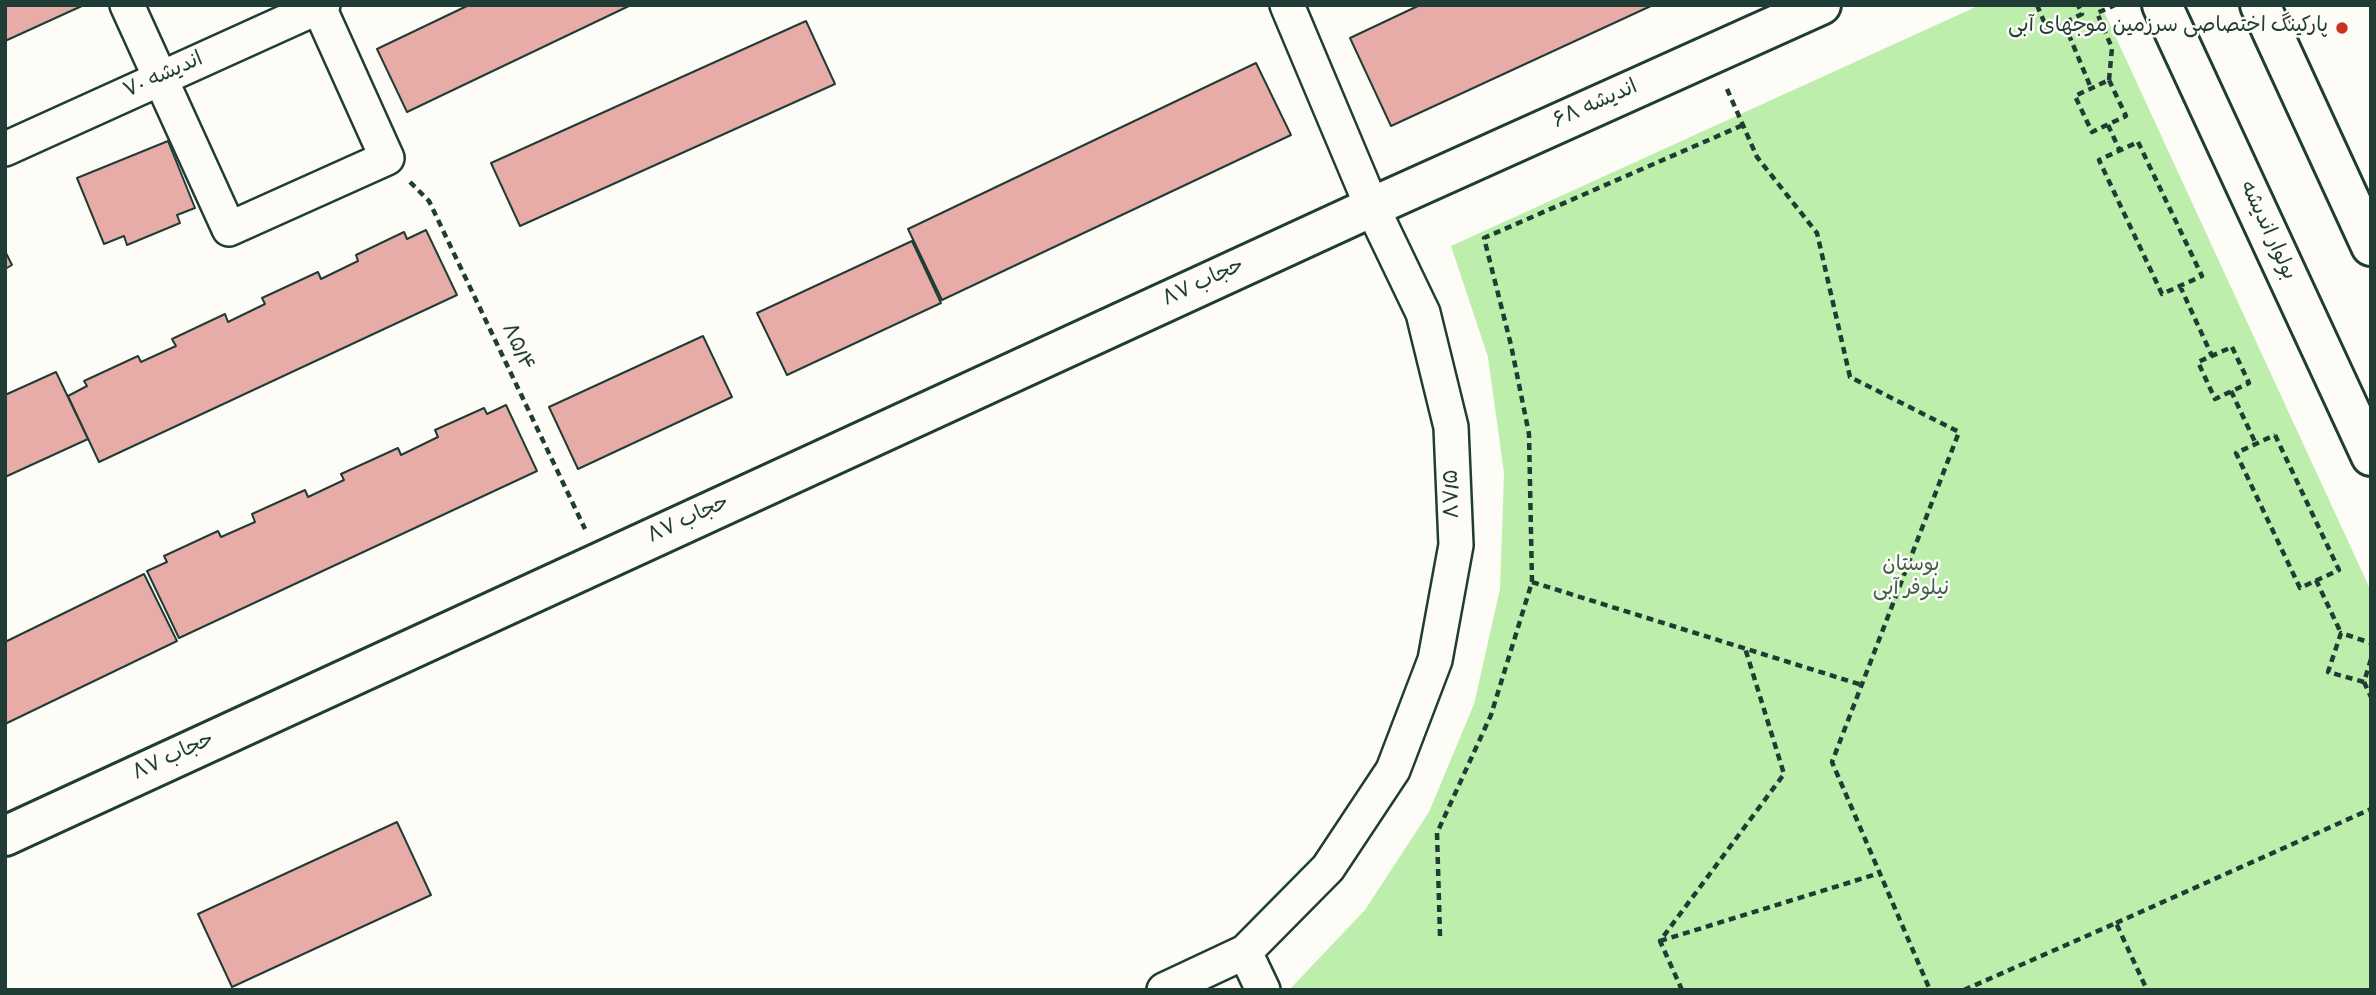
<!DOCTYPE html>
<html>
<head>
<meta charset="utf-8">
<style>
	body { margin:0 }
	#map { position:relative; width:2376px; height:995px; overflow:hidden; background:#fdfcf7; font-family:"Gochi Hand",sans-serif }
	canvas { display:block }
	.frame { position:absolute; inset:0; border:7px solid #1f3d34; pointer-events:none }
</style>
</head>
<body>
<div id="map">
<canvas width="2376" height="995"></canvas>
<div class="frame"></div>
</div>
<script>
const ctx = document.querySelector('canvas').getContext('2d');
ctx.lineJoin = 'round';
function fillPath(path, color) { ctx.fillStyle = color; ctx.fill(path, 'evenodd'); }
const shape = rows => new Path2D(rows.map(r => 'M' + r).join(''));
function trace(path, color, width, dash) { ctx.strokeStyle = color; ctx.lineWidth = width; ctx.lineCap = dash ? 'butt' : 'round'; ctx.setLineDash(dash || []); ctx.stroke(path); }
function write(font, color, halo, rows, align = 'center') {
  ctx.font = font + ' "Gochi Hand","Playpen Sans Arabic",sans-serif'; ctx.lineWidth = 5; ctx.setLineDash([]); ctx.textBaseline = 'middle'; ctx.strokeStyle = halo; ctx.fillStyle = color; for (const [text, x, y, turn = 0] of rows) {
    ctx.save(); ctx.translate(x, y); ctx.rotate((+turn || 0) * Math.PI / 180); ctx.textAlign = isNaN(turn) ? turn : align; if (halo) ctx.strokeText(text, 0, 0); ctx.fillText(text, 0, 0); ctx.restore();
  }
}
fillPath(shape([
	[1980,5,2101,5,2371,591,2371,990,1289,990,1365,910,1429,812,1474,704,1500,589,1504,473,1488,357,1451,246]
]), '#beeeac');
const building = shape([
	[5,5,84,5,5,41,5,5],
	[469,5,631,5,407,112,377,49,469,5],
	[1420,5,1653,5,1391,126,1350,38,1420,5],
	[806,21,835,84,520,226,491,163,806,21],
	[1256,63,1291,135,942,300,908,229,1256,63],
	[168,141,195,208,177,215,180,223,127,245,124,236,104,244,77,178,168,141],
	[426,230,457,295,99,462,68,396,87,386,84,381,138,356,141,362,176,346,172,339,225,314,228,322,265,304,262,298,318,272,321,279,358,261,356,255,404,232,407,239,426,230],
	[912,241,941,303,787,375,757,313,912,241],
	[5,251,12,265,5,269,5,251],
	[703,336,732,397,578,469,549,407,703,336],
	[56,372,88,439,5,477,5,395,56,372],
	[506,405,537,471,179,638,147,571,167,562,164,556,218,531,221,537,255,522,252,514,305,490,308,497,344,480,341,474,398,448,401,455,438,437,435,430,484,408,487,414,506,405],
	[144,574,177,641,5,724,5,642,144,574],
	[397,822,431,895,232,987,198,914,397,822]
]);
fillPath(building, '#e7aca8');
trace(building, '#1f3d34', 2);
const street = shape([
	[127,5,229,229,387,158,318,5],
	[5,149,323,5],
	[1245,952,1263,990],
	[1164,990,1245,952,1328,868,1393,770,1435,660,1456,545,1451,427,1423,313,1372,207,1287,5]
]);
const secondary = shape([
	[2162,5,2371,456],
	[2260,5,2371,246],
	[5,836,1372,207,1821,5]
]);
trace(street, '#1f3d34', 38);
trace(secondary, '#1f3d34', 44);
trace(shape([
	[2037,5,2048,31,2082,14,2078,5],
	[2064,23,2091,88],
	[2109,80,2126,116,2092,132,2075,96,2109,80],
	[2109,80,2112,48,2097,13,2115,5],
	[1727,89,1757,157,1817,233,1850,377,1959,432,1832,762,1930,990],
	[2108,125,2120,151],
	[2138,142,2202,276,2162,294,2099,160,2138,142],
	[410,182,429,201,585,529],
	[2180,286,2212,356],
	[2232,347,2249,383,2215,399,2198,362,2232,347],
	[2231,391,2256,444],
	[2275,435,2339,570,2300,588,2236,453,2275,435],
	[2316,580,2341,633],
	[1532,582,1862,685],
	[2371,659,2364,682,2371,697],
	[2364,682,2328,672,2341,633,2371,643],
	[2116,923,2371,809],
	[1440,936,1437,833,1491,715,1532,582,1529,434,1511,345,1484,238,1743,125],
	[1660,941,1880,873],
	[1682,990,1660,941,1784,774,1745,648],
	[1964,990,2116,923,2147,990]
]), '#1f3d34', 4.5, [7, 5]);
trace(street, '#fdfcf7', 33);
trace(secondary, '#fdfcf7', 38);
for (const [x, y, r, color] of [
	[2342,28,7,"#c8321e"]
]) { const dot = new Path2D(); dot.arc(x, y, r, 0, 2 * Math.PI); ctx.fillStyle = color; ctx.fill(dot); trace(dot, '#fdfcf7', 2.5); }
write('21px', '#1f3d34', '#fdfcf7', [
	["پارکینگ اختصاصی سرزمین موجهای آبی",2328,28]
], 'right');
write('21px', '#1f3d34', '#fdfcf7', [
	["اندیشه ۷۰",164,77,-24],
	["اندیشه ۶۸",1596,106,-24],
	["بولوار اندیشه",2266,231,65],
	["حجاب ۸۷",1204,284,-25],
	["۸۵/۴",516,348,65],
	["۸۷/۵",1454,494,-92],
	["حجاب ۸۷",689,521,-25],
	["حجاب ۸۷",174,758,-25]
]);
write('21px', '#3f604c', '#fdfcf7', [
	["بوستان",1911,567],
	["نیلوفر آبی",1911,591]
]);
</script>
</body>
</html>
